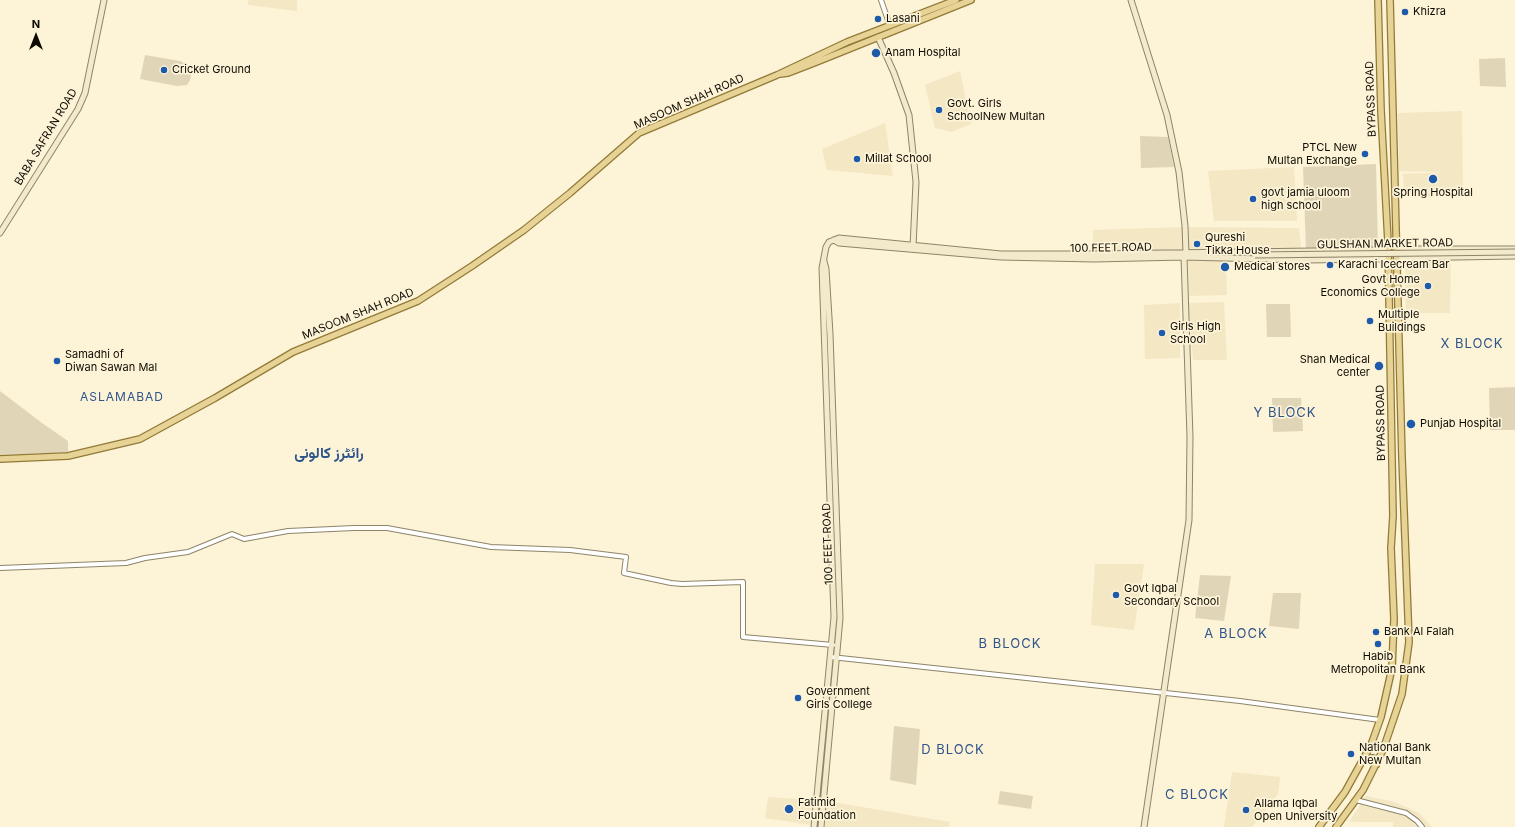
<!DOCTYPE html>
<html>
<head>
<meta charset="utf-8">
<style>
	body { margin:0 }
	#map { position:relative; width:1515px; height:827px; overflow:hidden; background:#fdf3d7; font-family:Inter,sans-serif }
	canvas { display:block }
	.north { position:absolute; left:16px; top:16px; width:40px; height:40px; -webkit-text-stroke:3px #fdf3d7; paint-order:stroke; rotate:0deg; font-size:11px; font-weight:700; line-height:16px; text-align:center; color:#0e0b03 }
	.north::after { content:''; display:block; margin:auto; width:14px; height:18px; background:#0e0b03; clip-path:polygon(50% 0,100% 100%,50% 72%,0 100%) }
</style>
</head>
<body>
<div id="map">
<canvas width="1515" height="827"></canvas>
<div class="north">N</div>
</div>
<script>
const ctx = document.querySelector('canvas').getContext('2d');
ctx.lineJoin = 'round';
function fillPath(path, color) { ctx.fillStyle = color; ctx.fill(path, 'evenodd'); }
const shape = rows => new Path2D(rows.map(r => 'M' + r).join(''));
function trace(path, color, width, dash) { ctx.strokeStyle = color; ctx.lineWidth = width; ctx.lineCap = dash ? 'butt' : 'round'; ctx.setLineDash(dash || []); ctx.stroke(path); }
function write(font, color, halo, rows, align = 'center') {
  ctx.font = font + ' Inter,Vazirmatn,sans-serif'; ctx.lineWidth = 3.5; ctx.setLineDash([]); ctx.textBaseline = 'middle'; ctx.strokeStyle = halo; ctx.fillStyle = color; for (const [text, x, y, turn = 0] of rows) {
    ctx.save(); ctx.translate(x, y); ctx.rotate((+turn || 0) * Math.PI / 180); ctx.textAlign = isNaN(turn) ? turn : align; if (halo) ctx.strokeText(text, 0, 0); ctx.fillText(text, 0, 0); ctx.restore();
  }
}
fillPath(shape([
	[248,0,297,0,297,11,248,5],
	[960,71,971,124,952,132,935,128,925,85],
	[1462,111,1463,196,1404,197,1403,174,1445,172,1399,171,1398,113],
	[885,123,893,176,827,170,822,149],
	[1294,167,1297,221,1214,221,1208,171],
	[1184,227,1184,250,1093,252,1093,230],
	[1189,227,1299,228,1301,248,1188,250],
	[1451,259,1450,313,1406,313,1405,260],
	[1188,261,1226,261,1227,295,1189,296],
	[1224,302,1227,360,1193,360,1188,303],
	[1180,303,1180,358,1145,359,1144,305],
	[1095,564,1144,564,1134,630,1091,625],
	[1232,772,1280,777,1278,794,1252,827,1224,827],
	[1366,796,1395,802,1419,813,1432,827,1393,827,1393,822,1349,822],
	[768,797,813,800,811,825,765,818],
	[827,801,950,822,949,827,824,827]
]), '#f4e7c4');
fillPath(shape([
	[145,55,180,61,186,64,191,75,190,80,187,85,177,86,140,79],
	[1505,58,1506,87,1480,86,1479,59],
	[1140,136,1168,137,1174,167,1141,168],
	[1376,164,1378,249,1306,250,1303,167],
	[1266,304,1290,304,1291,337,1267,337],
	[1515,387,1515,430,1490,430,1489,388],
	[0,391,42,423,68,441,68,452,0,455],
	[1272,398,1301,398,1303,431,1273,432],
	[1200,575,1231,576,1224,621,1195,618],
	[1273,593,1301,593,1299,629,1269,626],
	[894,726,920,729,916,785,890,780],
	[1000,791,1033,796,1031,809,998,804]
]), '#e1d5b8');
const tertiary = shape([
	[881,0,890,26],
	[0,568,126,563,145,558,188,552,232,534,244,539,288,531,354,528,387,528,491,547,570,550,626,557,624,573,671,583,682,584,743,582,743,637,833,645],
	[831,657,1240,701,1380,720],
	[1356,800,1406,813,1417,821,1422,827]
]);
const secondary = shape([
	[1131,0,1167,115,1179,172,1185,226,1186,253,1184,257,1190,437,1189,520,1144,827],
	[878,37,894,73,909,115,916,182,913,247],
	[0,233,78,109,85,93,104,0],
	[834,240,839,243,1001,257,1094,259,1184,257,1304,260,1388,259],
	[1397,249,1515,249],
	[1397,258,1515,256],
	[814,827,834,617,822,268,826,247,829,242,839,238,1001,254,1091,254,1388,250],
	[821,827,840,618,830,334,826,269,824,261]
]);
const primary = shape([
	[780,74,788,73,814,63,971,0],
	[0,459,68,456,140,439,215,398,293,352,418,301,472,266,524,230,570,193,639,133,777,75,847,42,956,0],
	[1365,760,1373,758,1376,765],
	[1319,827,1345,792,1371,745,1381,717,1392,668,1394,619,1391,548,1393,516,1388,242,1381,111,1378,0],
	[1336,827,1363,790,1383,750,1402,694,1409,642,1402,458,1390,0]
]);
trace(tertiary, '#8d846a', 6);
trace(secondary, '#8d846a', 7);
trace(primary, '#917a36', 8);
trace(tertiary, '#fff', 4);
trace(secondary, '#f3e9cb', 5);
trace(primary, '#e8d397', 5.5);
const secondaryBridge = shape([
	[1255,255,1515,252]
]);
trace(secondaryBridge, '#8d846a', 7, []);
trace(secondaryBridge, '#f3e9cb', 5);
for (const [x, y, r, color] of [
	[1405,12,4,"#1d5aab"],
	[878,19,4,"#1d5aab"],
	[876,53,5,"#1d5aab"],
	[164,70,4,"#1d5aab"],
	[939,110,4,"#1d5aab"],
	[1365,154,4,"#1d5aab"],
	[857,159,4,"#1d5aab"],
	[1433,179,5,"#1d5aab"],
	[1253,199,4,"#1d5aab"],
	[1197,244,4,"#1d5aab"],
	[1330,265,4,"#1d5aab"],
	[1225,267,5,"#1d5aab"],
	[1428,286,4,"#1d5aab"],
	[1370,321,4,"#1d5aab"],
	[1162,333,4,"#1d5aab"],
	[57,361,4,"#1d5aab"],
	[1379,366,5,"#1d5aab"],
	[1411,424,5,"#1d5aab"],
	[1116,595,4,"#1d5aab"],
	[1376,632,4,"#1d5aab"],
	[1378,644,4,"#1d5aab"],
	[798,698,4,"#1d5aab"],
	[1351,754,4,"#1d5aab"],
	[789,809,5,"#1d5aab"],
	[1246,810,4,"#1d5aab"]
]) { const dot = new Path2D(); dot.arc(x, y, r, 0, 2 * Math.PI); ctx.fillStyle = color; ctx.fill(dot); trace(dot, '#fdf3d7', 1.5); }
write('11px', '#0e0b03', '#fdf3d7', [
	["Khizra",1413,12],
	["Lasani",886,19],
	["Anam Hospital",885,53],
	["Cricket Ground",172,70],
	["Govt. Girls",947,104],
	["SchoolNew Multan",947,117],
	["PTCL New",1357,148,"right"],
	["Multan Exchange",1357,161,"right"],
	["Millat School",865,159],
	["govt jamia uloom",1261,193],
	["high school",1261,206],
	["Spring Hospital",1433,193,"center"],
	["Qureshi",1205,238],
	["Tikka House",1205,251],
	["Karachi Icecream Bar",1338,265],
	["Medical stores",1234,267],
	["Govt Home",1420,280,"right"],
	["Economics College",1420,293,"right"],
	["Multiple",1378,315],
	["Buildings",1378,328],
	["Girls High",1170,327],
	["School",1170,340],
	["Samadhi of",65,355],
	["Diwan Sawan Mal",65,368],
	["Shan Medical",1370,360,"right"],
	["center",1370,373,"right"],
	["Punjab Hospital",1420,424],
	["Govt Iqbal",1124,589],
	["Secondary School",1124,602],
	["Bank Al Falah",1384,632],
	["Habib",1378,657,"center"],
	["Metropolitan Bank",1378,670,"center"],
	["Government",806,692],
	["Girls College",806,705],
	["National Bank",1359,748],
	["New Multan",1359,761],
	["Fatimid",798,803],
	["Foundation",798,816],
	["Allama Iqbal",1254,804],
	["Open University",1254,817]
], 'left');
write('11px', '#0e0b03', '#fdf3d7', [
	["BYPASS ROAD",1371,99,-92],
	["MASOOM SHAH ROAD",689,102,-24],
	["BABA SAFRAN ROAD",46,137,-59],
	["GULSHAN MARKET ROAD",1385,244,-1],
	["100 FEET ROAD",1111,248,-1],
	["MASOOM SHAH ROAD",358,314,-22],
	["BYPASS ROAD",1381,423,-91],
	["100 FEET ROAD",828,544,-92]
]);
ctx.letterSpacing = '1px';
write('12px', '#2e548a', '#fdf3d7', [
	["ASLAMABAD",122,397]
]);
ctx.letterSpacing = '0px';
ctx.letterSpacing = '1px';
write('13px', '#2e548a', '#fdf3d7', [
	["X BLOCK",1472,344],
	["Y BLOCK",1285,413],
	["A BLOCK",1236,634],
	["B BLOCK",1010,644],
	["D BLOCK",953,750],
	["C BLOCK",1197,795]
]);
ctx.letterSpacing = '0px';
write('bold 15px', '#2e548a', '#fdf3d7', [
	["رائٹرز کالونی",329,453]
]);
</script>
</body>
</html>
